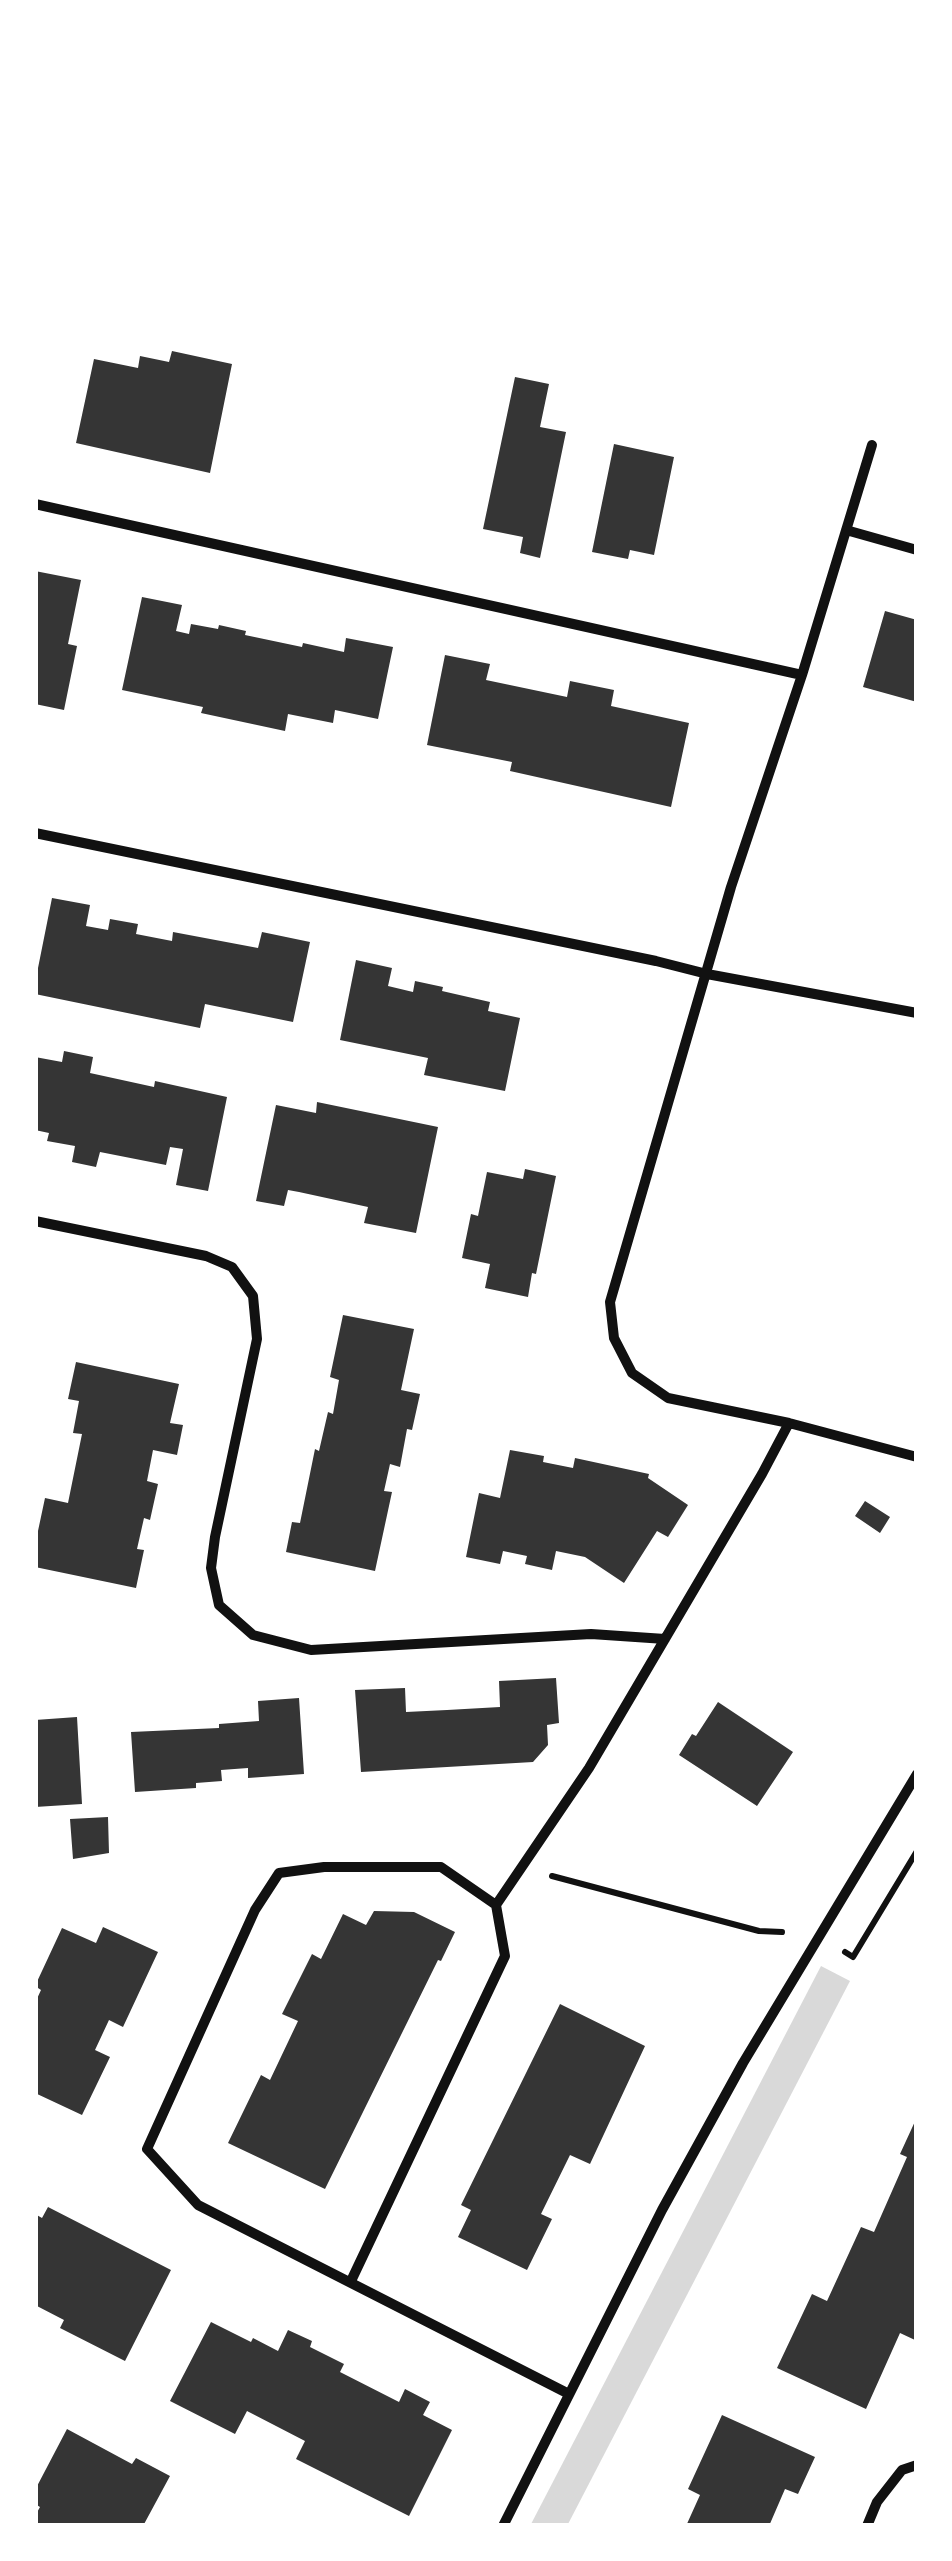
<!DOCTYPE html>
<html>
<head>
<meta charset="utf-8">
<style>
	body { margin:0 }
	#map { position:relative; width:952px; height:2561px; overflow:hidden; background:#fff; font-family:Cabin,sans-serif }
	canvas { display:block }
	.frame { position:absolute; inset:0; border:38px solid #fff; pointer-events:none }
</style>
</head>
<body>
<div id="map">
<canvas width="952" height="2561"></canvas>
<div class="frame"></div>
</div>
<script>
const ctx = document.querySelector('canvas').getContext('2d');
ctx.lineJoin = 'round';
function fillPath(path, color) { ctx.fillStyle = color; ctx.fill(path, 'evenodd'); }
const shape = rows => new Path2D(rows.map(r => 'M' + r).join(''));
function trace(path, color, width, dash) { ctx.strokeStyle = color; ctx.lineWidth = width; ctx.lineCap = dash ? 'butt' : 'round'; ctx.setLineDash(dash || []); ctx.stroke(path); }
fillPath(shape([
	[821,1966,850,1981,567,2526,530,2526]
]), '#d9d9d9');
fillPath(shape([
	[172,351,232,364,210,473,76,443,94,359,138,368,140,356,169,362],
	[515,377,549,384,540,427,566,432,540,558,520,553,523,537,483,529],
	[614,444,674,457,654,555,630,550,628,559,592,552],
	[35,571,81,580,68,644,77,646,64,710,35,704],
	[142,597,182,605,176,631,189,634,191,624,218,629,219,625,246,631,245,635,302,647,303,643,344,652,346,638,393,647,378,719,335,710,333,723,288,714,285,731,201,713,203,707,122,690],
	[885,611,917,620,917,702,863,687],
	[445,655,490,664,486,680,567,697,570,681,614,690,611,706,689,723,671,807,510,771,512,762,427,745],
	[52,898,90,905,86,926,108,930,110,919,138,924,136,934,172,941,173,932,258,948,262,932,310,942,293,1022,205,1004,200,1028,35,994,35,983],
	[356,960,392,968,388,986,413,992,415,981,443,987,442,991,490,1002,488,1011,520,1018,505,1091,424,1075,428,1058,340,1040],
	[64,1051,93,1057,90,1073,154,1087,155,1081,227,1097,208,1191,176,1185,183,1149,170,1147,166,1165,100,1152,96,1167,72,1162,75,1146,47,1141,49,1133,35,1130,35,1057,62,1062],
	[317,1102,438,1127,416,1233,364,1223,368,1207,299,1192,288,1190,284,1206,256,1201,276,1105,316,1113],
	[525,1169,556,1176,536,1274,532,1273,528,1297,485,1288,490,1264,462,1258,471,1214,478,1216,487,1172,523,1179],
	[343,1315,414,1329,401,1390,420,1394,412,1430,407,1429,400,1467,390,1464,384,1491,392,1492,375,1571,286,1552,292,1522,300,1523,315,1449,319,1451,328,1412,333,1414,339,1380,330,1377],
	[76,1362,179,1384,170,1423,183,1425,177,1455,153,1450,147,1481,158,1484,150,1520,144,1518,137,1549,144,1550,136,1588,35,1567,35,1545,45,1498,68,1503,82,1434,73,1433,79,1401,68,1399],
	[510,1450,544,1456,543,1462,573,1468,575,1458,649,1474,648,1478,688,1505,668,1537,657,1531,624,1583,585,1557,556,1551,552,1570,525,1564,527,1556,503,1551,500,1564,466,1557,479,1493,500,1498],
	[865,1501,890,1517,880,1533,855,1516],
	[556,1678,559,1723,547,1725,548,1745,533,1762,361,1772,355,1690,405,1688,406,1712,447,1710,500,1707,499,1681],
	[299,1698,304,1774,248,1778,248,1768,221,1770,222,1781,196,1783,196,1788,135,1792,131,1732,219,1728,219,1724,259,1721,258,1701],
	[718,1702,793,1752,757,1806,679,1755,692,1734,696,1736],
	[77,1717,82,1804,35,1807,35,1720],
	[108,1817,109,1853,73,1859,70,1819],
	[374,1911,414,1912,455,1932,441,1961,438,1960,325,2189,228,2143,261,2075,270,2080,298,2021,282,2014,312,1954,321,1959,343,1914,366,1925],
	[103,1927,158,1952,123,2027,109,2020,95,2050,110,2057,82,2115,35,2093,35,2003,41,1990,35,1986,62,1928,96,1943],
	[560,2004,645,2046,590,2164,570,2155,541,2214,552,2219,527,2270,458,2237,471,2210,461,2205],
	[917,2117,917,2336,915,2340,900,2333,866,2409,777,2368,812,2294,827,2301,861,2227,874,2232,907,2157,900,2154],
	[48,2207,171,2270,125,2361,60,2328,64,2320,35,2305,35,2214,42,2218],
	[211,2322,251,2342,253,2338,278,2351,288,2330,312,2341,310,2347,344,2364,340,2372,399,2402,405,2389,430,2402,423,2415,452,2430,409,2516,296,2459,305,2441,247,2411,235,2434,170,2401],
	[722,2415,815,2457,798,2494,785,2489,769,2526,686,2526,700,2495,688,2489],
	[67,2429,132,2464,136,2458,170,2476,143,2526,35,2526,35,2516,40,2507,35,2504,35,2490]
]), '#353535');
trace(shape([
	[552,1876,759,1931,782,1932],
	[845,1952,853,1957,917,1851]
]), '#111', 6);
trace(shape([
	[872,445,802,675,731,887,610,1302,614,1338,632,1373,668,1398,789,1423,917,1457],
	[35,504,802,675],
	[846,530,917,550],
	[35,833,656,961,707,974,917,1013],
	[35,1221,206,1256,232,1267,253,1296,257,1339,215,1537,211,1568,219,1605,253,1635,311,1650,591,1634,665,1639],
	[496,1905,589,1768,762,1474,789,1423],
	[351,2281,505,1956,496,1905,441,1867,324,1867,279,1873,255,1910,147,2149,198,2205,569,2394],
	[503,2526,662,2210,743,2063,917,1774],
	[867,2526,877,2502,902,2470,917,2465]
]), '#111', 10);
</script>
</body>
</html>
